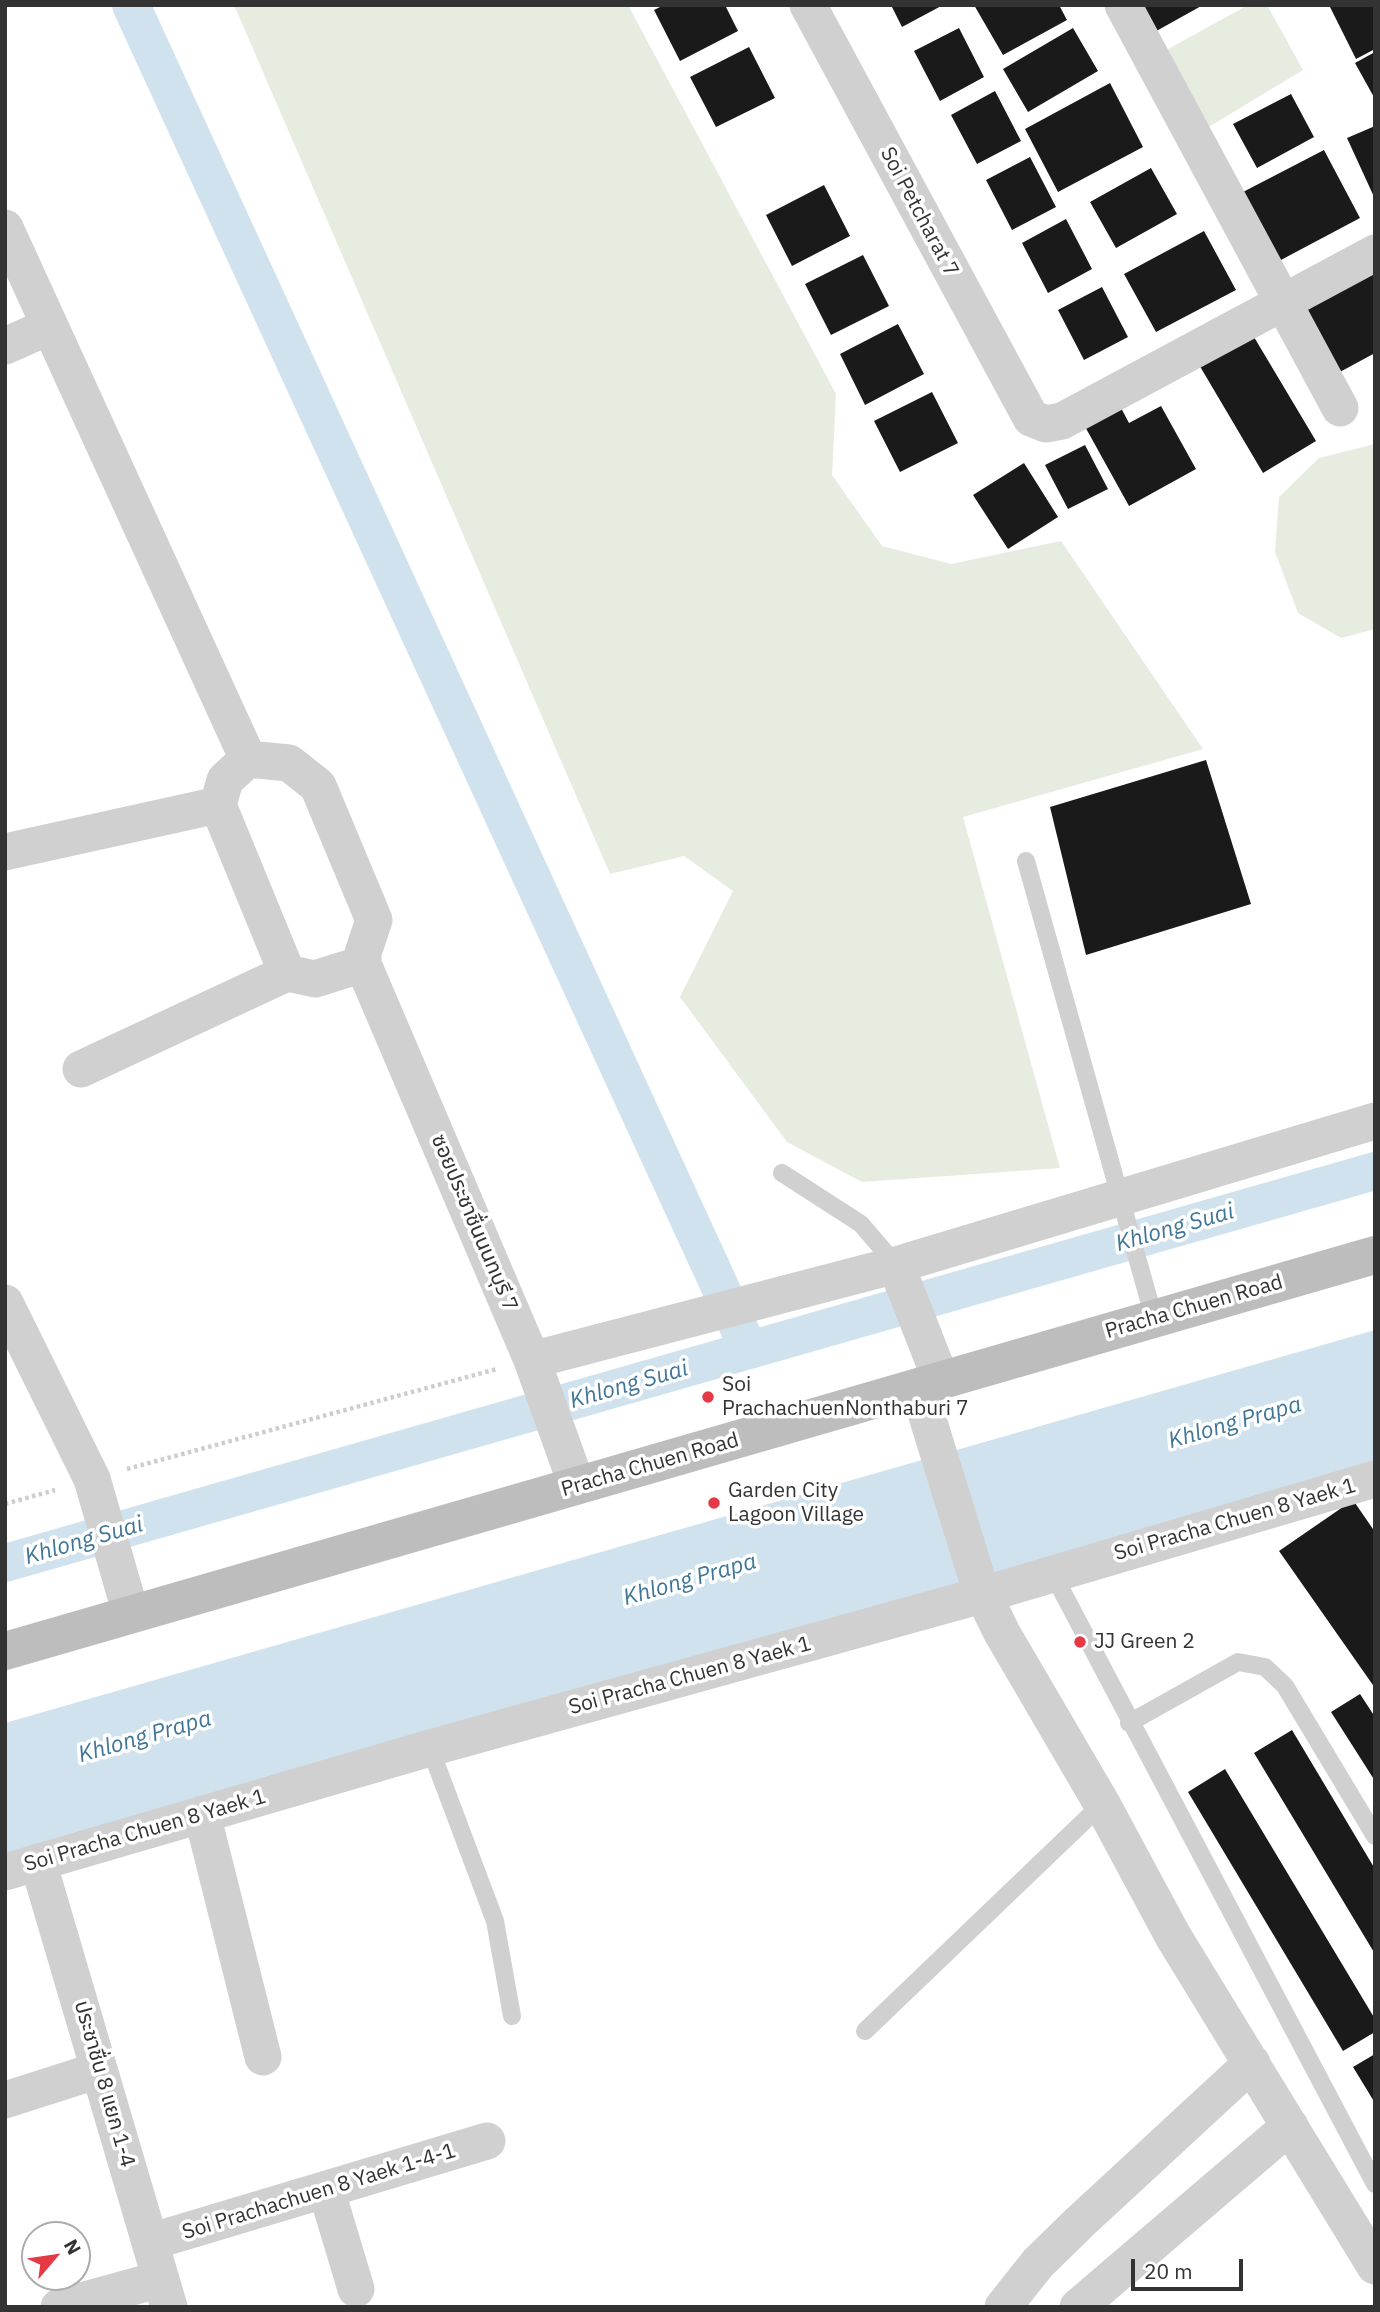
<!DOCTYPE html>
<html>
<head>
<meta charset="utf-8">
<style>
	body { margin:0 }
	#map { position:relative; width:1380px; height:2312px; overflow:hidden; background:#fff; font-family:"IBM Plex Sans",sans-serif }
	canvas { display:block }
	.frame { position:absolute; inset:0; border:7px solid #333; pointer-events:none }
	.north { position:absolute; left:21px; top:2221px; width:70px; height:70px; box-sizing:border-box; background:#fff; border:2px solid #adadad; border-radius:50%; rotate:61deg; font-size:19px; font-weight:700; line-height:28px; text-align:center; color:#333 }
	.north::after { content:''; display:block; margin:auto; width:24px; height:32px; background:#e63946; clip-path:polygon(50% 0,100% 100%,50% 72%,0 100%) }
	.scale { position:absolute; left:1131px; top:2259px; width:112px; height:32px; box-sizing:border-box; border:4px solid #333; border-top:0; padding-left:9px; font-size:21px; line-height:24px; white-space:nowrap; color:#333; -webkit-text-stroke:5px #fff; paint-order:stroke }
</style>
</head>
<body>
<div id="map">
<canvas width="1380" height="2312"></canvas>
<div class="frame"></div>
<div class="north">N</div>
<div class="scale">20 m</div>
</div>
<script>
const ctx = document.querySelector('canvas').getContext('2d');
ctx.lineJoin = 'round';
function fillPath(path, color) { ctx.fillStyle = color; ctx.fill(path, 'evenodd'); }
const shape = rows => new Path2D(rows.map(r => 'M' + r).join(''));
function trace(path, color, width, dash) { ctx.strokeStyle = color; ctx.lineWidth = width; ctx.lineCap = dash ? 'butt' : 'round'; ctx.setLineDash(dash || []); ctx.stroke(path); }
function write(font, color, halo, rows, align = 'center') {
  ctx.font = font + ' "IBM Plex Sans","Noto Sans Thai",sans-serif'; ctx.lineWidth = 7; ctx.setLineDash([]); ctx.textBaseline = 'middle'; ctx.strokeStyle = halo; ctx.fillStyle = color; for (const [text, x, y, turn = 0] of rows) {
    ctx.save(); ctx.translate(x, y); ctx.rotate((+turn || 0) * Math.PI / 180); ctx.textAlign = isNaN(turn) ? turn : align; if (halo) ctx.strokeText(text, 0, 0); ctx.fillText(text, 0, 0); ctx.restore();
  }
}
fillPath(shape([
	[234,5,628,5,836,394,832,475,882,546,951,564,1061,541,1203,749,963,817,1060,1168,862,1182,787,1142,680,997,733,891,684,856,610,874],
	[1248,5,1267,5,1303,70,1202,131,1161,53],
	[1375,444,1375,629,1341,638,1298,613,1275,552,1279,497,1319,458]
]), '#e6ecdf');
fillPath(shape([
	[1375,1330,1375,1469,5,1862,5,1723]
]), '#cfe2ee');
trace(shape([
	[131,5,749,1350],
	[5,1563,1375,1171]
]), '#cfe2ee', 38);
fillPath(shape([
	[664,5,725,5,738,31,680,61,654,10],
	[891,5,943,5,902,27],
	[974,5,1059,5,1067,20,1003,55],
	[1136,5,1203,5,1151,34],
	[1329,5,1375,5,1375,49,1356,59],
	[959,28,984,77,940,101,914,51],
	[1073,28,1098,71,1028,112,1003,69],
	[749,47,775,98,716,127,690,77],
	[1375,52,1375,99,1355,63],
	[1110,83,1143,147,1058,192,1025,129],
	[995,91,1021,141,977,164,951,115],
	[1291,94,1314,137,1257,168,1233,124],
	[1375,126,1375,199,1347,138],
	[1324,150,1360,218,1279,261,1243,192],
	[1030,157,1056,207,1012,230,986,180],
	[1151,168,1177,214,1116,248,1090,202],
	[824,185,850,236,792,266,766,215],
	[1066,219,1092,269,1048,293,1022,243],
	[1204,231,1236,290,1156,332,1124,274],
	[863,255,889,306,831,335,805,284],
	[1375,269,1375,353,1338,373,1302,308],
	[1102,287,1128,337,1084,360,1058,310],
	[898,324,924,374,865,405,840,354],
	[1251,332,1316,441,1263,473,1198,363],
	[932,392,958,443,900,472,874,421],
	[1119,404,1129,423,1161,406,1196,469,1129,506,1083,423],
	[1085,445,1108,489,1068,509,1045,465],
	[1024,463,1058,517,1008,549,973,495],
	[1206,760,1251,904,1086,955,1050,807],
	[1353,1500,1375,1532,1375,1688,1279,1551],
	[1360,1694,1375,1717,1375,1781,1331,1712],
	[1292,1730,1375,1869,1375,1954,1254,1753],
	[1225,1769,1375,2019,1375,2032,1343,2051,1188,1792],
	[1375,2054,1375,2103,1353,2067]
]), '#1a1a1a');
trace(shape([
	[127,1469,497,1369],
	[5,1504,55,1490]
]), '#cdcdcd', 4.5, [3.5, 3.5]);
trace(shape([
	[1026,861,1154,1318],
	[782,1173,861,1224,896,1265],
	[1053,1574,1375,2184],
	[1129,1723,1238,1662,1265,1667,1285,1686,1375,1836],
	[430,1748,495,1921,512,2016],
	[865,2031,1102,1804]
]), '#d0d0d0', 18);
trace(shape([
	[808,5,1031,418,1046,424,1062,421,1375,253],
	[1123,5,1340,408],
	[5,228,248,759],
	[5,346,50,326],
	[5,852,218,805],
	[363,964,315,979,287,973,218,805,225,780,248,759,289,763,318,786,374,920,363,953,363,964,532,1360,577,1486],
	[81,1069,287,973],
	[896,1265,941,1380],
	[5,1303,92,1479,131,1614],
	[532,1360,896,1265,1375,1121],
	[918,1387,980,1588,1002,1633,1102,1804,1173,1936,1375,2266],
	[202,1814,263,2057],
	[38,1862,169,2307],
	[5,1872,430,1748,982,1595,1375,1479],
	[5,2100,99,2070],
	[326,2189,356,2289],
	[150,2242,487,2141],
	[59,2307,161,2279],
	[1003,2307,1038,2263,1080,2222,1252,2063],
	[1078,2307,1290,2126]
]), '#d0d0d0', 37);
trace(shape([
	[5,1651,1375,1255]
]), '#bdbdbd', 38);
for (const [x, y, r, color] of [
	[708,1397,7,"#e63946"],
	[714,1503,7,"#e63946"],
	[1080,1642,7,"#e63946"]
]) { const dot = new Path2D(); dot.arc(x, y, r, 0, 2 * Math.PI); ctx.fillStyle = color; ctx.fill(dot); trace(dot, '#fff', 2.5); }
write('21px', '#333', '#fff', [
	["Soi Petcharat 7",919,212,62],
	["ซอยประชาชื่นนนทบุรี 7",474,1223,67],
	["Pracha Chuen Road",1194,1307,-16],
	["Pracha Chuen Road",650,1465,-16],
	["Soi Pracha Chuen 8 Yaek 1",1235,1520,-16],
	["Soi Pracha Chuen 8 Yaek 1",690,1676,-15],
	["Soi Pracha Chuen 8 Yaek 1",145,1831,-16],
	["ประชาชื่น 8 แยก 1-4",104,2084,74],
	["Soi Prachachuen 8 Yaek 1-4-1",319,2192,-17]
]);
write('21px', '#333', '#fff', [
	["Soi",722,1385],
	["PrachachuenNonthaburi 7",722,1409],
	["Garden City",728,1491],
	["Lagoon Village",728,1515],
	["JJ Green 2",1094,1642]
], 'left');
write('italic 23px', '#3f7597', '#fff', [
	["Khlong Suai",1175,1228,-16],
	["Khlong Suai",629,1385,-16],
	["Khlong Prapa",1235,1423,-16],
	["Khlong Suai",84,1541,-16],
	["Khlong Prapa",690,1580,-16],
	["Khlong Prapa",145,1737,-16]
]);
</script>
</body>
</html>
